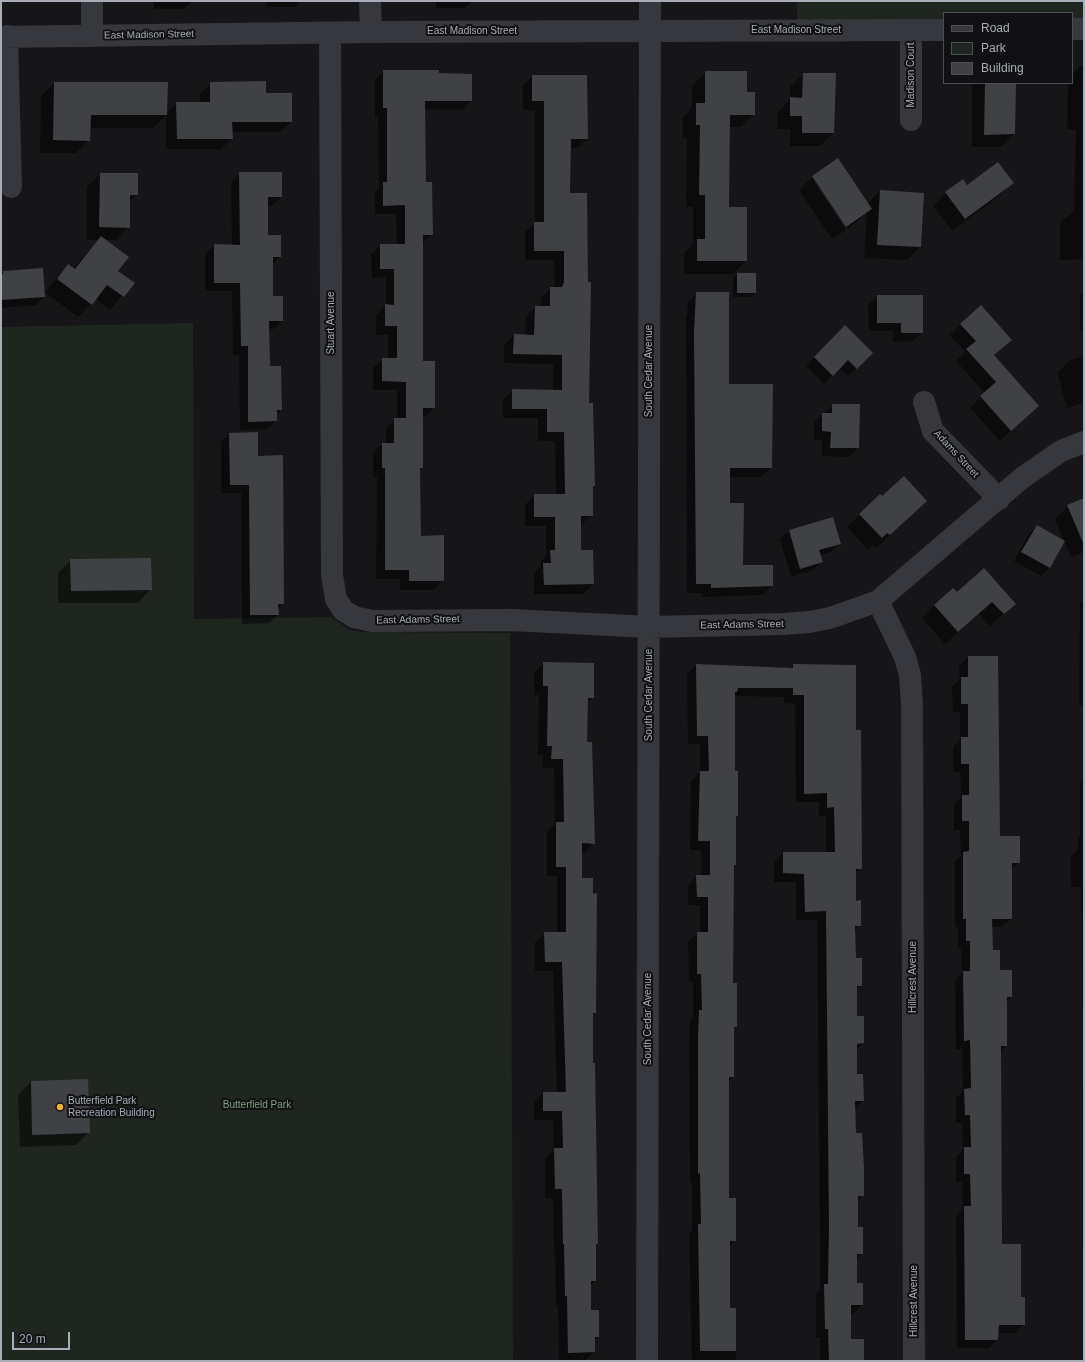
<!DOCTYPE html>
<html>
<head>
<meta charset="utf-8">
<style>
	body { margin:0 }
	#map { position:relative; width:1085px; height:1362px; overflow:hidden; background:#161618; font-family:Helvetica,sans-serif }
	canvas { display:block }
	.frame { position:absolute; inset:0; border:2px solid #a8adb8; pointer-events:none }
	.legend { position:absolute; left:943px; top:12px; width:130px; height:72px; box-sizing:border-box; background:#111113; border:1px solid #4d4f55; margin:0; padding:5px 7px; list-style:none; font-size:12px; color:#a8adb8 }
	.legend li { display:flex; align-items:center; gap:8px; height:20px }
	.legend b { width:20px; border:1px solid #4d4f55 }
	.scale { position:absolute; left:12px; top:1332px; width:58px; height:18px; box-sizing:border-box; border:2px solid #a8adb8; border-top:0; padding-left:5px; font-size:12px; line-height:14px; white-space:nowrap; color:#a8adb8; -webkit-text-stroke:3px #111113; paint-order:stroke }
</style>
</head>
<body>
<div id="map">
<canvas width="1085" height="1362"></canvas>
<div class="frame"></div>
<ul class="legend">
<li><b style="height:5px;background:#37383d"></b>Road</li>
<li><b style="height:11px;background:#1e261f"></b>Park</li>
<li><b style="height:11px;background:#404145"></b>Building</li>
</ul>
<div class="scale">20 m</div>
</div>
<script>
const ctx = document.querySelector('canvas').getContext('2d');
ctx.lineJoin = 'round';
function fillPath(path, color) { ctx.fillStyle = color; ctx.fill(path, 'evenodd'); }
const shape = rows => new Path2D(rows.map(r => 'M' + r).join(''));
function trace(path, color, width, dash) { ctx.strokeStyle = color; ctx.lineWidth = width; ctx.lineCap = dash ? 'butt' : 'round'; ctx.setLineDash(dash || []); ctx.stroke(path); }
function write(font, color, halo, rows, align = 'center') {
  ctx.font = font + ' Helvetica,sans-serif'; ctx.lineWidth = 4; ctx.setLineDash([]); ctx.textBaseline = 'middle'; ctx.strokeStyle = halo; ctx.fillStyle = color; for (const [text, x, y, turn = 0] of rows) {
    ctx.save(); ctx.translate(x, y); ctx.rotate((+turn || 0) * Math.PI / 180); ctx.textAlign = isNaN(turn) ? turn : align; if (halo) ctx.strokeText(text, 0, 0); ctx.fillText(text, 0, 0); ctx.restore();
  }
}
fillPath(shape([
	[797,1,1084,1,1084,21,1072,21,1072,13,944,13,944,21,797,21],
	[193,323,194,619,331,617,350,630,362,632,510,633,513,1361,1,1361,1,327]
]), '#1e261f');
fillPath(shape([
	[154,1,192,1,184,9,154,9],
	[267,1,301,1,295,7,266,7],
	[436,1,472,1,465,8,436,8],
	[528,1,580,1,579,2],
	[1080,66,1084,66,1084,259,1060,260,1060,223,1074,211,1076,129,1067,129,1068,83,1072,83,1072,74],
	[384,71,438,74,471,101,462,110,424,109,425,183,432,234,423,243,422,362,434,408,425,417,422,417,422,468,419,471,420,537,443,580,434,590,400,590,400,579,376,579,377,477,373,477,373,453,382,444,386,444,386,428,395,419,397,419,397,390,373,390,373,368,383,359,388,359,388,335,376,335,376,315,386,305,386,277,372,278,371,254,381,245,397,245,396,214,375,214,375,192,379,188,378,117,375,117,375,80],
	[706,72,754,114,741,127,729,127,728,208,746,261,733,274,684,274,684,253,693,244,693,207,686,207,687,138,683,138,683,117,692,108,692,86],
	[803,74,835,74,833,133,820,146,790,146,790,129,777,129,778,112,790,99,790,87],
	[532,76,587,139,577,148,570,148,569,194,594,486,592,488,592,516,580,525,580,551,592,551,593,584,583,594,534,594,534,573,541,566,541,561,546,556,546,526,525,526,525,505,534,495,556,495,555,441,538,441,538,418,503,418,503,400,513,390,553,391,553,364,504,363,504,345,514,335,525,336,526,317,535,307,541,307,541,298,551,288,555,288,554,260,525,260,525,232,535,223,535,110,523,110,523,86],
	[54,83,166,113,177,103,200,103,200,94,211,83,265,94,291,122,280,132,232,132,232,139,221,149,166,149,166,115,153,128,89,128,89,140,76,153,40,153,41,96],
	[974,83,1015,83,1014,134,1001,147,972,147,972,85],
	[838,160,867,204,880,191,923,193,920,247,907,260,864,258,867,213,848,229,814,178,812,178,846,230,832,239,799,190,812,177],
	[240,173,281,197,272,206,267,206,267,236,280,257,272,265,272,297,282,321,274,329,269,329,269,367,281,410,276,415,276,421,267,429,240,430,239,355,233,355,232,291,205,291,205,254,214,245,232,246,231,182],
	[100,174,137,194,129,202,129,227,116,240,105,240,117,271,133,283,110,310,96,299,78,317,45,292,68,265,73,269,98,240,87,240,87,187],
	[1012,183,999,196,952,231,933,206,946,193,967,186],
	[42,269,44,297,36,305,1,308,1,272],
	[737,274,755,274,755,293,751,297,733,297,733,278],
	[1084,291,1084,331,1080,331,1080,295],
	[697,293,728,385,771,468,761,477,729,477,729,504,742,566,772,586,762,595,702,597,702,593,687,593,686,316,688,313,687,303],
	[877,296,922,333,913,341,893,342,893,331,869,331,868,305],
	[961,324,1010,340,993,356,1038,406,1000,441,970,408,985,393,956,361,965,352,950,335],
	[845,327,872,353,848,376,839,368,824,384,806,366],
	[1084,356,1084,403,1067,408,1057,373,1070,360],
	[833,405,858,448,849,457,822,456,822,440,814,440,814,422],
	[229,434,257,457,283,603,278,609,278,615,269,623,242,624,241,493,221,493,221,442],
	[1084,499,1084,552,1071,557,1064,541,1049,568,1041,576,1014,561,1028,535,1037,526,1064,541,1055,519,1068,506],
	[860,514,913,514,876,548,873,545,868,550,847,527],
	[833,518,840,543,831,552,820,555,821,562,813,570,791,577,780,539,789,530],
	[71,560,151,589,138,603,58,603,58,573],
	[957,594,1014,604,990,626,979,614,945,644,922,618,935,605],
	[1084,599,1084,705,1079,705,1080,603],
	[968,657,999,837,1019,862,1011,870,1011,919,1002,927,991,927,992,951,1011,997,1006,1002,1006,1046,1000,1052,1001,1245,1020,1298,1024,1324,1015,1333,998,1333,997,1340,989,1348,957,1348,956,1216,963,1209,962,1182,956,1182,956,1157,963,1150,962,1123,956,1123,956,1098,963,1091,962,1049,956,1049,955,980,962,973,961,949,958,949,958,927,955,927,955,861,961,856,960,830,954,830,954,805,961,797,960,772,953,772,953,747,960,740,960,712,953,712,952,687,960,679,959,666],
	[543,663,593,697,587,703,586,743,594,843,584,853,581,853,581,879,595,1013,592,1016,597,1243,595,1245,595,1281,590,1286,590,1311,598,1337,594,1341,594,1352,584,1361,559,1361,558,1306,556,1306,555,1253,554,1253,553,1198,545,1198,545,1158,554,1150,553,1120,534,1120,534,1102,543,1093,557,1093,553,971,535,971,535,942,545,933,557,933,557,876,547,876,547,832,555,824,554,768,542,768,543,755,538,755,539,695,534,695,534,673],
	[696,665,790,668,793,665,855,731,861,868,855,874,855,902,860,925,854,932,855,959,861,985,856,990,856,1017,863,1043,856,1050,856,1075,863,1101,855,1109,855,1134,863,1195,857,1201,857,1228,862,1253,856,1260,856,1284,862,1305,853,1314,850,1314,850,1340,863,1361,820,1361,820,1337,816,1337,816,1294,820,1290,820,1236,817,920,796,920,796,882,774,882,774,862,783,853,826,853,826,816,819,816,819,802,796,802,795,704,784,703,784,697,734,696,734,772,737,816,735,817,735,865,733,866,732,984,736,1026,733,1030,733,1077,728,1082,728,1199,735,1240,729,1247,729,1309,735,1309,736,1361,692,1361,689,1234,692,1231,692,1182,690,1182,689,1045,690,1020,693,1017,693,982,689,982,688,942,697,933,700,933,700,905,688,905,688,885,697,876,702,876,701,850,690,850,691,781,700,772,700,744,688,744,687,674],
	[1084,778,1084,1007,1082,1007,1081,887,1071,887,1071,856,1078,850,1078,839,1080,837,1080,782],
	[31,1082,89,1132,76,1145,20,1147,18,1095],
	[1084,1082,1084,1249,1082,1249,1082,1084]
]), '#0007');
fillPath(shape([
	[383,70,439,70,439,73,472,74,472,101,425,101,426,182,432,182,433,235,423,235,423,361,435,361,435,408,423,408,423,468,420,468,421,536,444,535,444,581,409,581,409,570,385,570,385,468,382,468,382,443,394,443,394,418,406,418,406,382,382,381,382,358,397,358,397,326,385,326,385,304,394,305,394,269,380,269,380,244,405,244,405,205,383,206,383,182,387,182,387,108,383,108],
	[705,71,747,71,747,92,755,92,755,115,730,115,729,207,747,207,747,261,697,261,697,239,705,239,705,195,699,195,700,125,696,125,696,103,705,103],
	[803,73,836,73,834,133,802,133,802,116,790,116,790,97,802,98],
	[532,75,587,75,588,139,571,139,570,193,587,193,588,282,591,282,589,403,593,403,595,486,593,486,593,516,581,516,581,550,593,550,594,584,544,585,543,563,551,563,550,550,555,550,555,517,534,517,534,494,565,494,564,432,547,432,547,409,512,409,512,389,562,390,562,355,513,354,514,334,534,335,535,306,550,306,550,287,562,287,564,282,564,251,534,251,534,222,544,222,544,101,532,101],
	[266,81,266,93,292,93,292,122,232,122,233,139,177,139,176,102,210,102,210,82],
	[54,82,168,82,167,115,91,115,90,141,53,140],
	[985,83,1016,83,1015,134,984,135],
	[838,158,872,209,846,227,812,176],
	[998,162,1014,183,965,219,945,192,963,179,967,185],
	[239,172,282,172,282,197,268,197,268,235,281,235,281,257,273,257,273,296,283,296,283,321,269,321,270,366,281,366,282,410,277,410,277,421,248,422,248,346,241,346,240,283,214,283,214,244,240,245],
	[100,173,138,173,138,195,130,195,130,228,99,227],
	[880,190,924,193,921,247,877,245],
	[101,236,129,257,118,271,135,283,124,297,107,285,92,305,57,279,68,264,75,269],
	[43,268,45,297,1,300,1,274,3,274,3,271],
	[737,273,756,273,756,293,737,293],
	[696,292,729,292,729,384,773,384,772,468,730,468,730,503,744,503,743,565,773,565,773,586,711,588,711,584,696,584,694,332],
	[877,295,923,295,923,333,901,333,901,323,877,323],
	[981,305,1012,340,994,355,1039,406,1011,431,980,396,996,382,966,349,976,341,960,324],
	[845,325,873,353,857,369,848,360,833,376,814,357],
	[832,404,860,404,859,448,830,448,831,432,822,431,822,413,832,413],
	[258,432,258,456,283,455,284,604,278,604,279,615,250,615,249,485,230,485,229,433],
	[904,476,927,501,890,535,887,533,882,538,859,514,880,494,882,496],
	[1084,498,1084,545,1067,505],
	[833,517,841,544,819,550,823,562,800,569,789,530],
	[1037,525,1065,541,1050,568,1021,552],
	[151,558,152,590,71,591,70,559],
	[984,568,1016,604,1004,614,992,602,958,632,934,605,953,588,957,592],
	[968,656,998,656,1000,836,1020,836,1020,863,1012,863,1012,919,992,919,993,950,1000,950,1000,970,1012,970,1012,997,1007,997,1007,1046,1001,1046,1002,1244,1021,1244,1021,1297,1025,1297,1025,1325,999,1325,998,1340,965,1340,964,1206,971,1206,970,1174,964,1174,964,1147,971,1147,970,1115,965,1115,964,1089,971,1088,970,1040,964,1041,963,971,970,971,970,941,966,941,966,919,963,919,963,852,969,851,969,821,962,821,962,795,969,795,969,764,961,764,961,737,968,737,968,704,961,704,961,677,968,677],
	[543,662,594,663,594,698,588,698,587,742,592,742,595,844,582,843,582,878,593,878,593,894,597,893,596,1013,593,1013,593,1063,595,1063,598,1244,596,1244,596,1281,591,1281,591,1310,599,1310,599,1337,595,1337,595,1352,568,1353,567,1296,565,1296,564,1244,563,1244,562,1189,555,1189,554,1148,563,1148,562,1111,543,1111,543,1092,566,1092,562,962,545,962,544,932,566,932,566,867,556,867,556,822,564,822,563,759,551,759,552,746,547,746,548,686,543,686],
	[696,664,793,668,793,664,856,665,856,730,861,730,862,869,856,869,856,901,861,900,861,926,855,926,856,958,862,958,862,986,857,986,857,1016,864,1016,864,1043,857,1044,857,1074,863,1074,864,1101,855,1101,856,1133,862,1133,864,1168,864,1196,858,1196,858,1227,863,1227,863,1254,857,1254,857,1283,863,1283,863,1305,851,1305,851,1339,864,1339,864,1361,829,1361,828,1329,825,1329,824,1284,828,1284,829,1227,826,911,805,912,804,874,783,873,783,852,835,852,834,807,827,808,827,793,804,794,804,695,793,695,793,688,738,688,737,692,735,692,735,771,738,771,738,816,736,816,736,865,734,865,733,983,737,983,737,1027,734,1027,734,1077,729,1077,729,1198,736,1198,736,1241,730,1241,730,1308,736,1308,736,1351,700,1351,698,1224,701,1224,700,1173,698,1174,698,1036,699,1010,702,1010,701,974,697,974,697,932,708,932,708,897,697,897,696,875,710,875,710,841,698,841,700,771,709,771,708,736,697,736],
	[88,1079,90,1133,32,1135,31,1081]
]), '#404145');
trace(shape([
	[92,1,92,36],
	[370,1,371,32],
	[1072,29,1084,29],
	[330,33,332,575,336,599,343,610,354,617,372,621,512,620,649,627,784,624,809,622,830,618,878,601,1022,478,1061,451,1084,442],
	[7,36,11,187],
	[1,37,371,32,944,30],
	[911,120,911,30],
	[924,402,933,431,999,499],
	[878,601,905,657,910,675,912,704,914,1361],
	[647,1361,650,1]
]), '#37383d', 22);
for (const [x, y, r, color] of [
	[60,1107,4,"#f2b134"]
]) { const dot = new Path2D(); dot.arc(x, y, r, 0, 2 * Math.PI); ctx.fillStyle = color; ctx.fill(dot); trace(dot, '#111113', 1.5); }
write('10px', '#a8adb8', '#111113', [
	["East Madison Street",796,30],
	["East Madison Street",472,31],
	["East Madison Street",149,35,-1],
	["Madison Court",911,75,-90],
	["Stuart Avenue",331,323,-90],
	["South Cedar Avenue",649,371,-90],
	["Adams Street",956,454,47],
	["East Adams Street",418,620,-1],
	["East Adams Street",742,625,-1],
	["South Cedar Avenue",649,695,-90],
	["Hillcrest Avenue",913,977,-90],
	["South Cedar Avenue",648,1019,-90],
	["Hillcrest Avenue",914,1301,-90]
]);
write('10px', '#a8adb8', '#111113', [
	["Butterfield Park",68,1101],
	["Recreation Building",68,1113]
], 'left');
write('10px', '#7fa381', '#111113', [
	["Butterfield Park",257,1105]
]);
</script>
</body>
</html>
